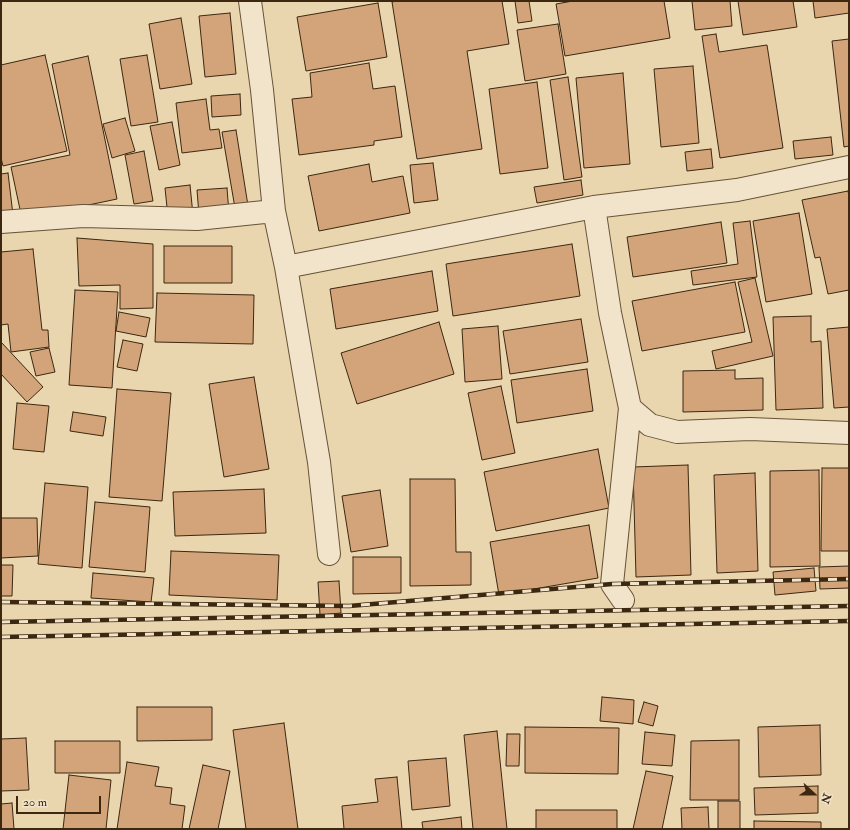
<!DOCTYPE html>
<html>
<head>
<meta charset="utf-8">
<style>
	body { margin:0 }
	#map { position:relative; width:850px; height:830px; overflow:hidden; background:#e9d5ae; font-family:"IM FELL Double Pica",serif }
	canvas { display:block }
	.frame { position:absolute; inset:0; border:2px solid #3c2711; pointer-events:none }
	.north { position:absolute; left:794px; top:774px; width:40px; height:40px; -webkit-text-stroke:3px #f1e4ca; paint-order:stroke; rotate:111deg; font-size:11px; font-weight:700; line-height:16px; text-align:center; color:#3c2711 }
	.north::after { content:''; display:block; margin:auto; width:14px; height:18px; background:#3c2711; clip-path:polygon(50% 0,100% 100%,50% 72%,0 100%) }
	.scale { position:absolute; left:16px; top:796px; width:85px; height:18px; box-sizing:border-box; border:2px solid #3c2711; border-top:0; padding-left:5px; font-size:12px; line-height:14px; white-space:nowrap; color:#3c2711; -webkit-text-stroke:3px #f1e4ca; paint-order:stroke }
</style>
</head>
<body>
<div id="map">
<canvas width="850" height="830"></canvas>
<div class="frame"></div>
<div class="north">N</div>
<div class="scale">20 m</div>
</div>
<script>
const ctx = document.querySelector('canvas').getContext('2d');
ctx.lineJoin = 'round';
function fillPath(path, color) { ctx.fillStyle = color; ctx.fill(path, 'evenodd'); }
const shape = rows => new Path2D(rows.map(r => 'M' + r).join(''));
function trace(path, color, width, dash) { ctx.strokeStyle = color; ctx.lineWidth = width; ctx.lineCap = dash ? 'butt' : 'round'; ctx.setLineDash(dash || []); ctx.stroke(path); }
const building = shape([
	[397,1,502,1,509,44,467,51,482,149,417,159,392,2,397,1],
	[515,1,529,1,532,21,518,23,515,1],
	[573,1,664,1,670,38,565,56,556,4,573,1],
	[692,1,730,1,732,26,695,30,692,1],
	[738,1,793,1,797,27,743,35,738,1],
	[813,1,849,1,849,13,815,18,813,1],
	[378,3,387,57,306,71,297,17,378,3],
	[230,13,236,74,205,77,199,16,230,13],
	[181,18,192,84,160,89,149,24,181,18],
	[558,24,566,74,525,81,517,30,558,24],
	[716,34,719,52,767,45,783,148,720,158,702,36,716,34],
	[849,39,849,146,844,147,832,41,849,39],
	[45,55,67,151,3,166,1,158,1,65,45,55],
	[147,55,158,122,131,126,120,59,147,55],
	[88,56,117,199,22,219,11,167,70,155,52,64,88,56],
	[369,63,373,89,395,86,402,137,374,141,374,145,299,155,292,99,312,97,310,73,369,63],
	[693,66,699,143,661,147,654,69,693,66],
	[623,73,630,164,584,168,576,78,623,73],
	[568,77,582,177,564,180,550,80,568,77],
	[537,82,548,168,500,174,489,89,537,82],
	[240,94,241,115,212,117,211,96,240,94],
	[206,99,210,130,219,129,222,148,182,153,176,103,206,99],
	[125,118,135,151,112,158,103,124,125,118],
	[172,122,180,165,159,170,150,126,172,122],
	[236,130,249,212,236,214,222,132,236,130],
	[831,137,833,155,795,159,793,141,831,137],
	[711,149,713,168,687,171,685,152,711,149],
	[144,151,153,201,134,204,125,155,144,151],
	[433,163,438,200,414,203,410,165,433,163],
	[369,164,372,182,403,176,410,213,319,231,308,176,369,164],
	[8,173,13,215,1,216,1,174,8,173],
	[581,180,583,195,537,203,534,187,581,180],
	[190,185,193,215,168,217,165,188,190,185],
	[227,188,229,213,199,215,197,190,227,188],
	[848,191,849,196,849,290,828,294,820,257,815,258,802,200,848,191],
	[799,213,812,294,766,302,753,221,799,213],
	[750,221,757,277,693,285,691,271,738,264,733,223,750,221],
	[721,222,727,263,633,277,627,237,721,222],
	[77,238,153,244,153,308,120,309,120,285,79,286,77,238],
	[572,244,580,296,453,316,446,264,572,244],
	[164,246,232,246,232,283,164,283,164,246],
	[33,249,42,330,48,330,49,347,11,352,8,324,1,325,1,252,33,249],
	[432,271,438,311,336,329,330,289,432,271],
	[755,278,773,356,716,369,712,351,752,342,738,282,755,278],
	[735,282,745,332,642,351,632,301,735,282],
	[75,290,118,292,112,388,69,385,75,290],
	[157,293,254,295,253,344,155,342,157,293],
	[119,312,150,318,146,337,116,331,119,312],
	[811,316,811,342,821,341,823,408,776,410,773,317,811,316],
	[581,319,588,362,510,374,503,331,581,319],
	[439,322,454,374,357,404,341,353,439,322],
	[498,326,502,379,465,382,462,329,498,326],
	[849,327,849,407,834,408,827,329,849,327],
	[123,340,143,344,137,371,117,367,123,340],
	[1,342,43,387,27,402,1,374,1,342],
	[49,348,55,372,36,376,30,352,49,348],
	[587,369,593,411,517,423,511,380,587,369],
	[735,370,735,379,763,378,763,410,683,412,683,371,735,370],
	[254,377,269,469,224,477,209,384,254,377],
	[501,386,515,453,482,460,468,393,501,386],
	[117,389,171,393,162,501,109,497,117,389],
	[17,403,49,406,44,452,13,449,17,403],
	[73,412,106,417,103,436,70,431,73,412],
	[598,449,609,508,496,531,484,472,598,449],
	[688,465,691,575,636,577,633,467,688,465],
	[822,468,849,468,849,551,821,551,822,468],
	[819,470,820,566,770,567,770,471,819,470],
	[755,473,758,571,717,573,714,475,755,473],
	[410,479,455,479,456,552,471,552,471,585,410,586,410,479],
	[45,483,88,487,82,568,38,564,45,483],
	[264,489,266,533,175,536,173,492,264,489],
	[380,490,388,546,351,552,342,496,380,490],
	[95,502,150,507,145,572,89,567,95,502],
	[1,518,37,518,38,556,1,558,1,518],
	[589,525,598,578,499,595,490,542,589,525],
	[171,551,279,555,277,600,169,595,171,551],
	[353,557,401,557,401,593,353,594,353,557],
	[1,565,13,565,12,596,1,596,1,565],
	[849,566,849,588,820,589,819,567,849,566],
	[814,568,816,591,775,595,773,572,814,568],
	[93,573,154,578,151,602,91,598,93,573],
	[339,581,341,613,320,615,318,582,339,581],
	[602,697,634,700,633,724,600,721,602,697],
	[644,702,658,706,653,726,638,722,644,702],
	[137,707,212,707,212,740,137,741,137,707],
	[284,723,298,829,246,829,233,730,284,723],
	[820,725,821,775,759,777,758,727,820,725],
	[525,727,619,728,618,774,525,773,525,727],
	[497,731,507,829,473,829,464,735,497,731],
	[645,732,675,735,672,766,642,764,645,732],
	[507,734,520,734,519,766,506,766,507,734],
	[26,738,29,790,1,791,1,739,26,738],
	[739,740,739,800,690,800,691,741,739,740],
	[55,741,120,741,120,773,55,773,55,741],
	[446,758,450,806,412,810,408,761,446,758],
	[127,762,159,767,155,786,172,788,170,804,185,806,182,829,117,829,127,762],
	[203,765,230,771,218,829,189,829,203,765],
	[646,771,673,776,662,829,633,829,646,771],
	[69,775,111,780,106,829,63,829,69,775],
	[397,777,402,829,344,829,342,806,378,802,375,779,397,777],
	[818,786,818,813,755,815,754,788,818,786],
	[718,801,740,801,740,829,718,829,718,801],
	[12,803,14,829,1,829,1,804,12,803],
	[708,807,709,829,682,829,681,808,708,807],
	[536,810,617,810,617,829,536,829,536,810],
	[461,817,462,829,423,829,422,822,461,817],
	[754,821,821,822,821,829,754,829,754,821]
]);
fillPath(building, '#d3a479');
trace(building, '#3c2711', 1);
const street = shape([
	[250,1,262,90,274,211,286,267,319,462,329,554],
	[594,207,610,313,630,408,650,425,677,432,750,429,849,433],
	[1,222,83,216,197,219,274,211],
	[286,267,594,207,737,190,849,167],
	[623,600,612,584,630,408]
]);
trace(street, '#675238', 24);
trace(street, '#f1e4ca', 22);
const rail = shape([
	[1,602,349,606,612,584,849,579],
	[1,622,849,606],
	[1,637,849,621]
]);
trace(rail, '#3c2711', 4.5);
trace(rail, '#f1e4ca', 3, [9]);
</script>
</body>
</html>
